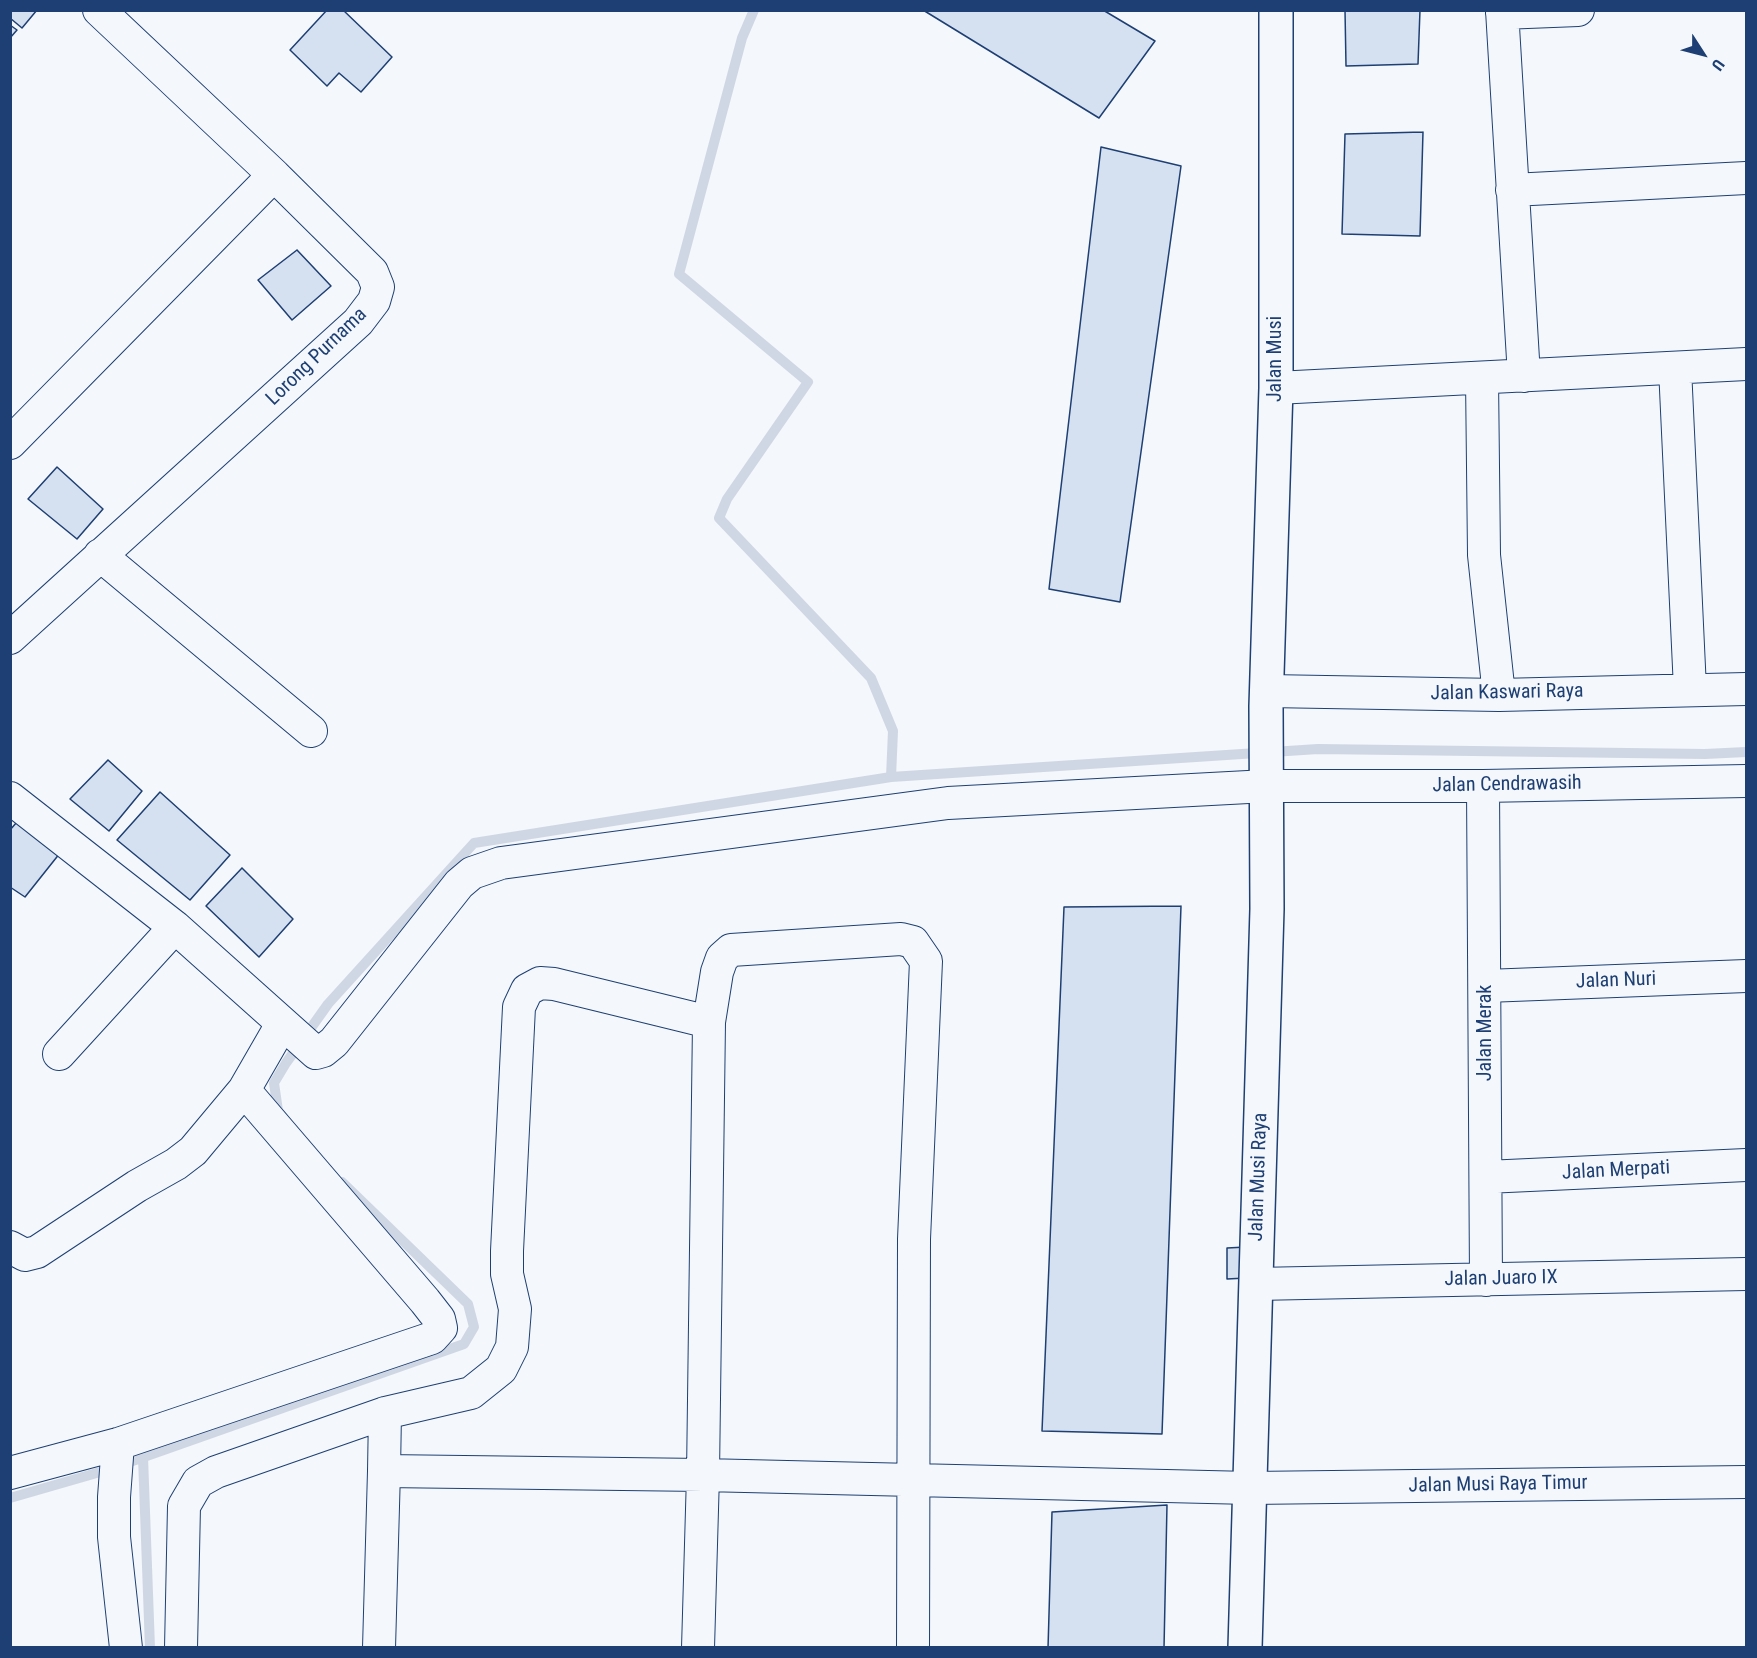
<!DOCTYPE html>
<html>
<head>
<meta charset="utf-8">
<style>
	body { margin:0 }
	#map { position:relative; width:1757px; height:1658px; overflow:hidden; background:#f4f7fb; font-family:"Roboto Condensed",sans-serif }
	canvas { display:block }
	.frame { position:absolute; inset:0; border:12px solid #1d3f73; pointer-events:none }
	.north { position:absolute; left:1673px; top:24px; width:60px; height:60px; -webkit-text-stroke:4px #f4f7fb; paint-order:stroke; rotate:126deg; font-size:16px; font-weight:700; line-height:24px; text-align:center; color:#1d3f73 }
	.north::after { content:''; display:block; margin:auto; width:21px; height:27px; background:#1d3f73; clip-path:polygon(50% 0,100% 100%,50% 72%,0 100%) }
</style>
</head>
<body>
<div id="map">
<canvas width="1757" height="1658"></canvas>
<div class="frame"></div>
<div class="north">U</div>
</div>
<script>
const ctx = document.querySelector('canvas').getContext('2d');
ctx.lineJoin = 'round';
const shape = rows => new Path2D(rows.map(r => 'M' + r).join(''));
function trace(path, color, width, dash) { ctx.strokeStyle = color; ctx.lineWidth = width; ctx.lineCap = dash ? 'butt' : 'round'; ctx.setLineDash(dash || []); ctx.stroke(path); }
function fillPath(path, color) { ctx.fillStyle = color; ctx.fill(path, 'evenodd'); }
function write(font, color, halo, rows, align = 'center') {
  ctx.font = font + ' "Roboto Condensed",sans-serif'; ctx.lineWidth = 4.5; ctx.setLineDash([]); ctx.textBaseline = 'middle'; ctx.strokeStyle = halo; ctx.fillStyle = color; for (const [text, x, y, turn = 0] of rows) {
    ctx.save(); ctx.translate(x, y); ctx.rotate((+turn || 0) * Math.PI / 180); ctx.textAlign = isNaN(turn) ? turn : align; if (halo) ctx.strokeText(text, 0, 0); ctx.fillText(text, 0, 0); ctx.restore();
  }
}
trace(shape([
	[754,10,742,38,679,274,808,382,727,499,719,518,871,678,893,731,891,777],
	[283,1117,278,1111,274,1083,286,1063,328,1004,474,843,891,777,1318,749,1705,754,1746,752],
	[143,1457,150,1648],
	[10,1498,107,1470,464,1344,474,1327,468,1304,342,1182]
]), '#cfd7e4', 10);
const building = shape([
	[10,10,37,10,22,28,10,18,10,10],
	[327,10,343,10,392,57,361,92,339,73,327,86,290,50,327,10],
	[923,10,1103,10,1155,41,1099,118,923,10],
	[1345,10,1420,10,1418,64,1346,66,1345,10],
	[10,25,17,30,10,38,10,25],
	[1423,132,1420,236,1342,234,1345,134,1423,132],
	[1101,147,1181,166,1120,602,1049,589,1101,147],
	[297,250,331,286,292,320,258,280,297,250],
	[57,467,103,509,77,539,28,499,57,467],
	[108,760,142,791,109,831,70,799,108,760],
	[160,792,230,855,190,900,117,840,160,792],
	[23,815,64,848,25,897,10,887,10,830,23,815],
	[242,868,293,919,259,957,206,906,242,868],
	[1181,906,1162,1434,1042,1431,1064,907,1181,906],
	[1246,1247,1246,1278,1227,1279,1227,1248,1246,1247],
	[1167,1505,1164,1648,1048,1648,1052,1512,1167,1505]
]);
fillPath(building, '#d5e0f0');
trace(building, '#1d3f73', 1.5);
const street = shape([
	[1502,10,1524,376],
	[1502,13,1578,10],
	[1512,190,1746,178],
	[1675,368,1690,689],
	[1482,378,1484,555,1499,695],
	[1276,388,1746,364],
	[10,443,274,175],
	[100,555,311,731],
	[10,638,358,322,374,301,378,287,372,272,274,175,99,10],
	[1268,691,1499,695,1746,689],
	[1483,786,1486,1280],
	[10,798,175,927,316,1053,323,1051,334,1042,459,884,472,873,501,863,948,803,1267,786,1483,786,1746,781],
	[1486,986,1746,976],
	[59,1054,175,927],
	[1486,1177,1746,1165],
	[10,1247,25,1255,37,1252,137,1186,176,1164,193,1151,244,1090],
	[1256,1284,1746,1274],
	[118,1444,114,1497,114,1537,126,1648],
	[384,1471,385,1413],
	[10,1473,118,1444,432,1338,441,1328,439,1319,425,1301,244,1090,282,1024],
	[181,1648,184,1506,198,1482,216,1472,385,1413,471,1393,501,1369,512,1347,515,1309,507,1274,507,1251,519,1007,527,990,540,983,554,984,709,1022],
	[379,1648,384,1471,703,1475,1250,1488,1746,1482],
	[698,1648,703,1475,709,1022,717,972,722,958,731,950,901,939,913,942,926,961,914,1239,913,1648]
]);
const secondary = shape([
	[1245,1648,1267,909,1266,706,1276,388,1276,10]
]);
trace(street, '#1d3f73', 34);
trace(secondary, '#1d3f73', 36);
trace(street, '#f4f7fb', 32);
trace(secondary, '#f4f7fb', 33);
write('20px', '#1d3f73', '#f4f7fb', [
	["Lorong Purnama",317,357,-44],
	["Jalan Musi",1276,359,-90],
	["Jalan Kaswari Raya",1507,693,-1],
	["Jalan Cendrawasih",1507,785,-1],
	["Jalan Nuri",1616,981,-2],
	["Jalan Merak",1486,1033,-90],
	["Jalan Merpati",1616,1171,-3],
	["Jalan Musi Raya",1259,1177,-88],
	["Jalan Juaro IX",1501,1279,-1],
	["Jalan Musi Raya Timur",1498,1485,-1]
]);
</script>
</body>
</html>
